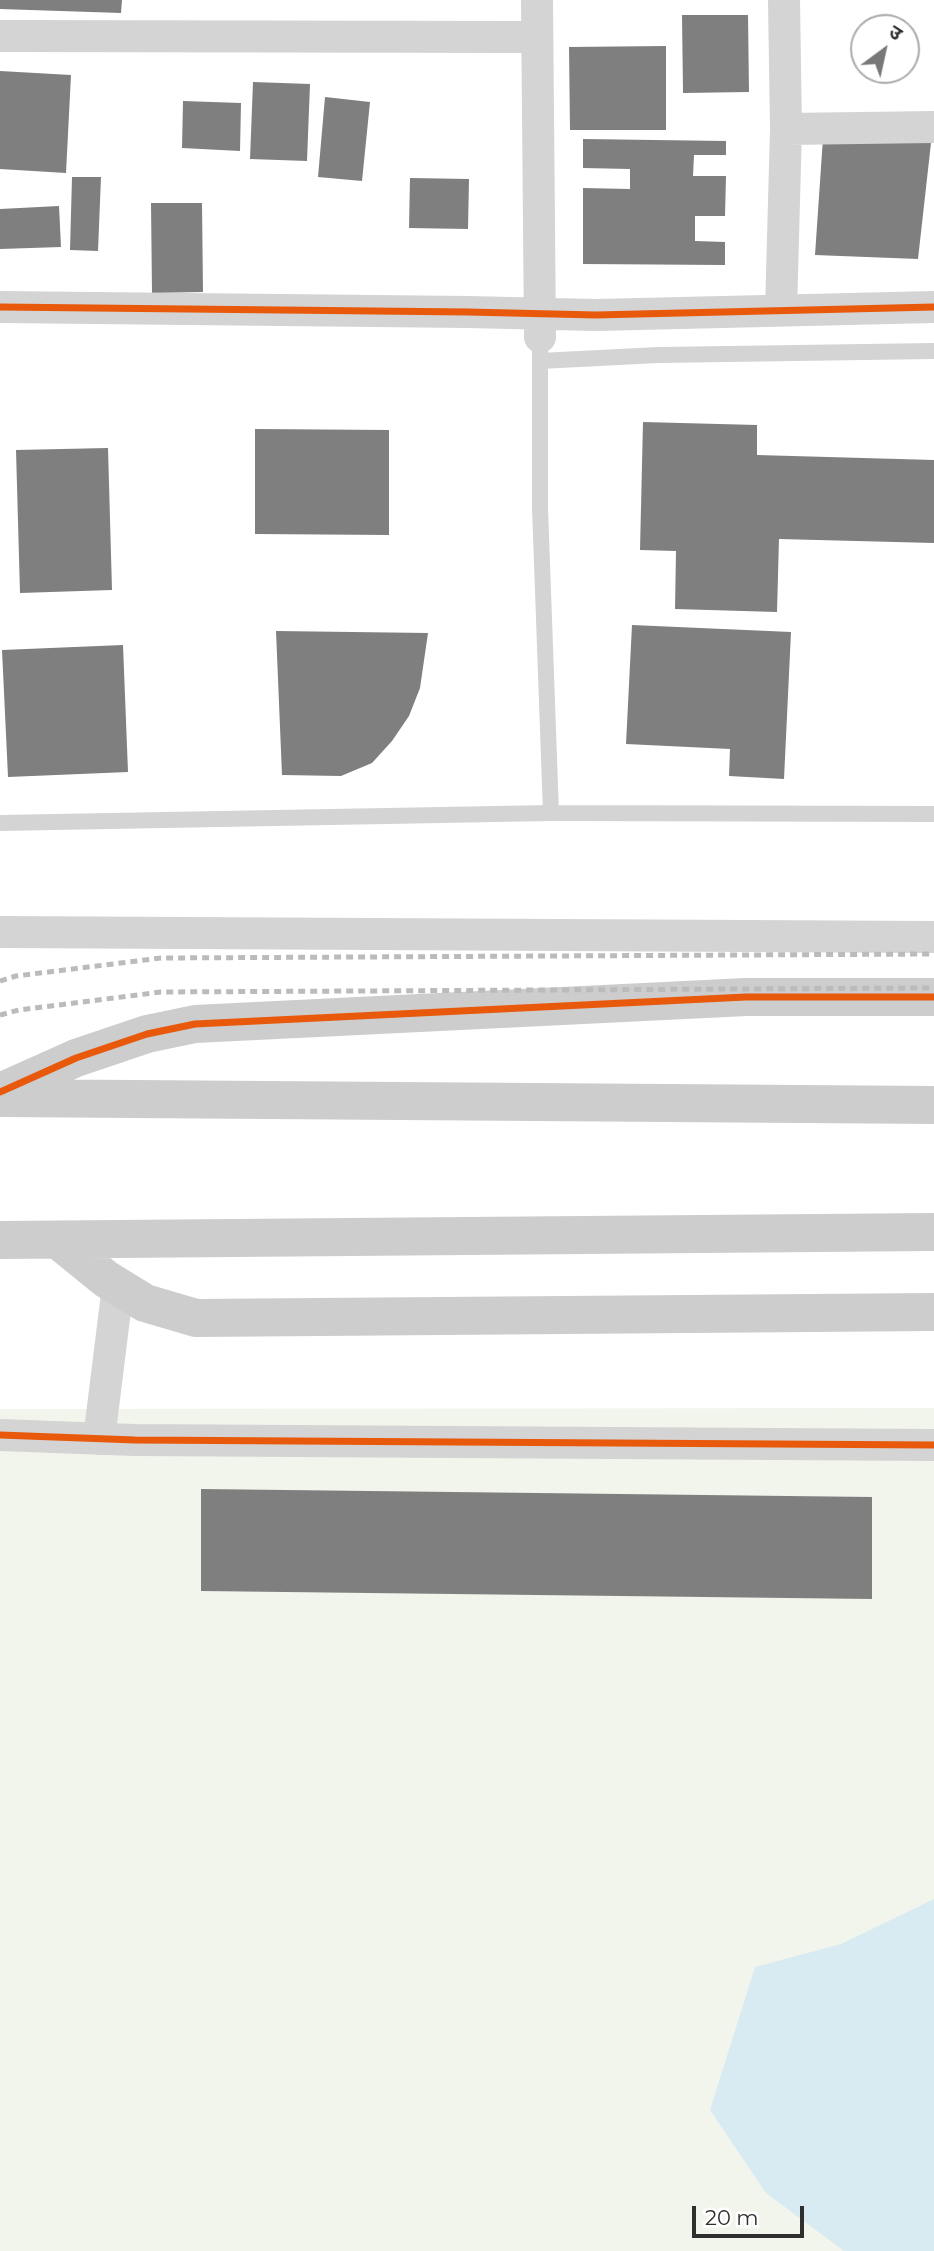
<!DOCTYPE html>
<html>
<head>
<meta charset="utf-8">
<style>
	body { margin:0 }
	#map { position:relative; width:934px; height:2251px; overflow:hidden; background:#fff; font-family:Montserrat,"Noto Sans Devanagari",sans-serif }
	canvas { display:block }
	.north { position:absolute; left:850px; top:14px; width:70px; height:70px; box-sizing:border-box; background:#fff; border:2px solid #acacac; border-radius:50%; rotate:33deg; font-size:19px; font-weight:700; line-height:28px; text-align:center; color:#2f2f2f }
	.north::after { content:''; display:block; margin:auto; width:24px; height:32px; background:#787878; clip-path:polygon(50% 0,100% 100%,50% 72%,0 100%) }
	.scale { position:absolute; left:692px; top:2206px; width:112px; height:32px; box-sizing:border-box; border:4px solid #2f2f2f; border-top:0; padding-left:9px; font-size:21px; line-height:24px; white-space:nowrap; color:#2f2f2f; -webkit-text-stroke:5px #fff; paint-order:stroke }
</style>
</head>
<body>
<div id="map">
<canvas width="934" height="2251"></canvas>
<div class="north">उ</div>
<div class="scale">20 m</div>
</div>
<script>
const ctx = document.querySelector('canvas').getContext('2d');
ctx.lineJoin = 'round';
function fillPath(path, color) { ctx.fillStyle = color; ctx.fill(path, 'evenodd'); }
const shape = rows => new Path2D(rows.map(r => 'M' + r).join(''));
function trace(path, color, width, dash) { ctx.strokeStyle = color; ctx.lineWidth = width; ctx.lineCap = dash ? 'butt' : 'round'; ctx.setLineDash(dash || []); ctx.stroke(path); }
fillPath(shape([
	[934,1408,934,2251,0,2251,0,1409]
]), '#f2f5ec');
fillPath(shape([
	[934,1899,934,2251,844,2251,766,2193,710,2110,755,1967,841,1944]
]), '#d8ebf2');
fillPath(shape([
	[0,0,122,0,121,13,0,9],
	[682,15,748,15,749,92,683,93],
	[666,46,666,130,570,130,569,47],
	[0,71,71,75,66,173,0,169],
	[253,82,310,84,307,161,250,159],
	[325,97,370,102,362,181,318,177],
	[183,101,241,103,240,151,182,148],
	[823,138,931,143,918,259,815,255],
	[583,139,726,141,726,155,694,155,693,176,726,176,725,216,695,216,695,241,725,242,725,265,583,264,583,188,630,189,630,169,583,168],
	[72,177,101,177,98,251,70,250],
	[410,178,469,179,468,229,409,228],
	[151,203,202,203,203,292,152,293],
	[59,206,61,247,0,249,0,209],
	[643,422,757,425,757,455,934,460,934,543,779,539,777,612,675,609,676,551,640,550],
	[255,429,389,430,389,535,255,534],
	[108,448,112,590,20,593,16,450],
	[632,625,791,632,784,779,729,776,730,749,626,744],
	[276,631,428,633,420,688,409,716,392,741,372,763,341,776,282,775],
	[123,645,128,772,8,777,2,650],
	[201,1489,872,1497,872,1599,201,1591]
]), '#7f7f7f');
trace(shape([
	[540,337,540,508,551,813],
	[540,361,658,355,934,351],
	[0,823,551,813,934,814]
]), '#d4d4d4', 16);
trace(shape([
	[537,0,540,337],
	[0,36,537,37],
	[786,129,934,127],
	[0,307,468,312,596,315,934,307],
	[781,310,786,129,784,0],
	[0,932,934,937],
	[0,1435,135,1440,934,1445],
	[99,1439,118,1286]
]), '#d4d4d4', 32);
trace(shape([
	[0,1092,76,1058,147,1034,195,1024,746,997,934,997],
	[0,1098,934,1105],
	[0,1240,934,1232],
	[58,1240,106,1279,145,1303,196,1318,934,1312]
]), '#cdcdcd', 38);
trace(shape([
	[0,981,16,976,161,958,934,954],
	[0,1015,19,1010,161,992,934,988]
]), '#bbb', 5, [7, 5]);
trace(shape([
	[0,307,468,312,596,315,934,307],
	[0,1092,76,1058,147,1034,195,1024,746,997,934,997],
	[0,1435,135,1440,934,1445]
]), '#e8590c', 7);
</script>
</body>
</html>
